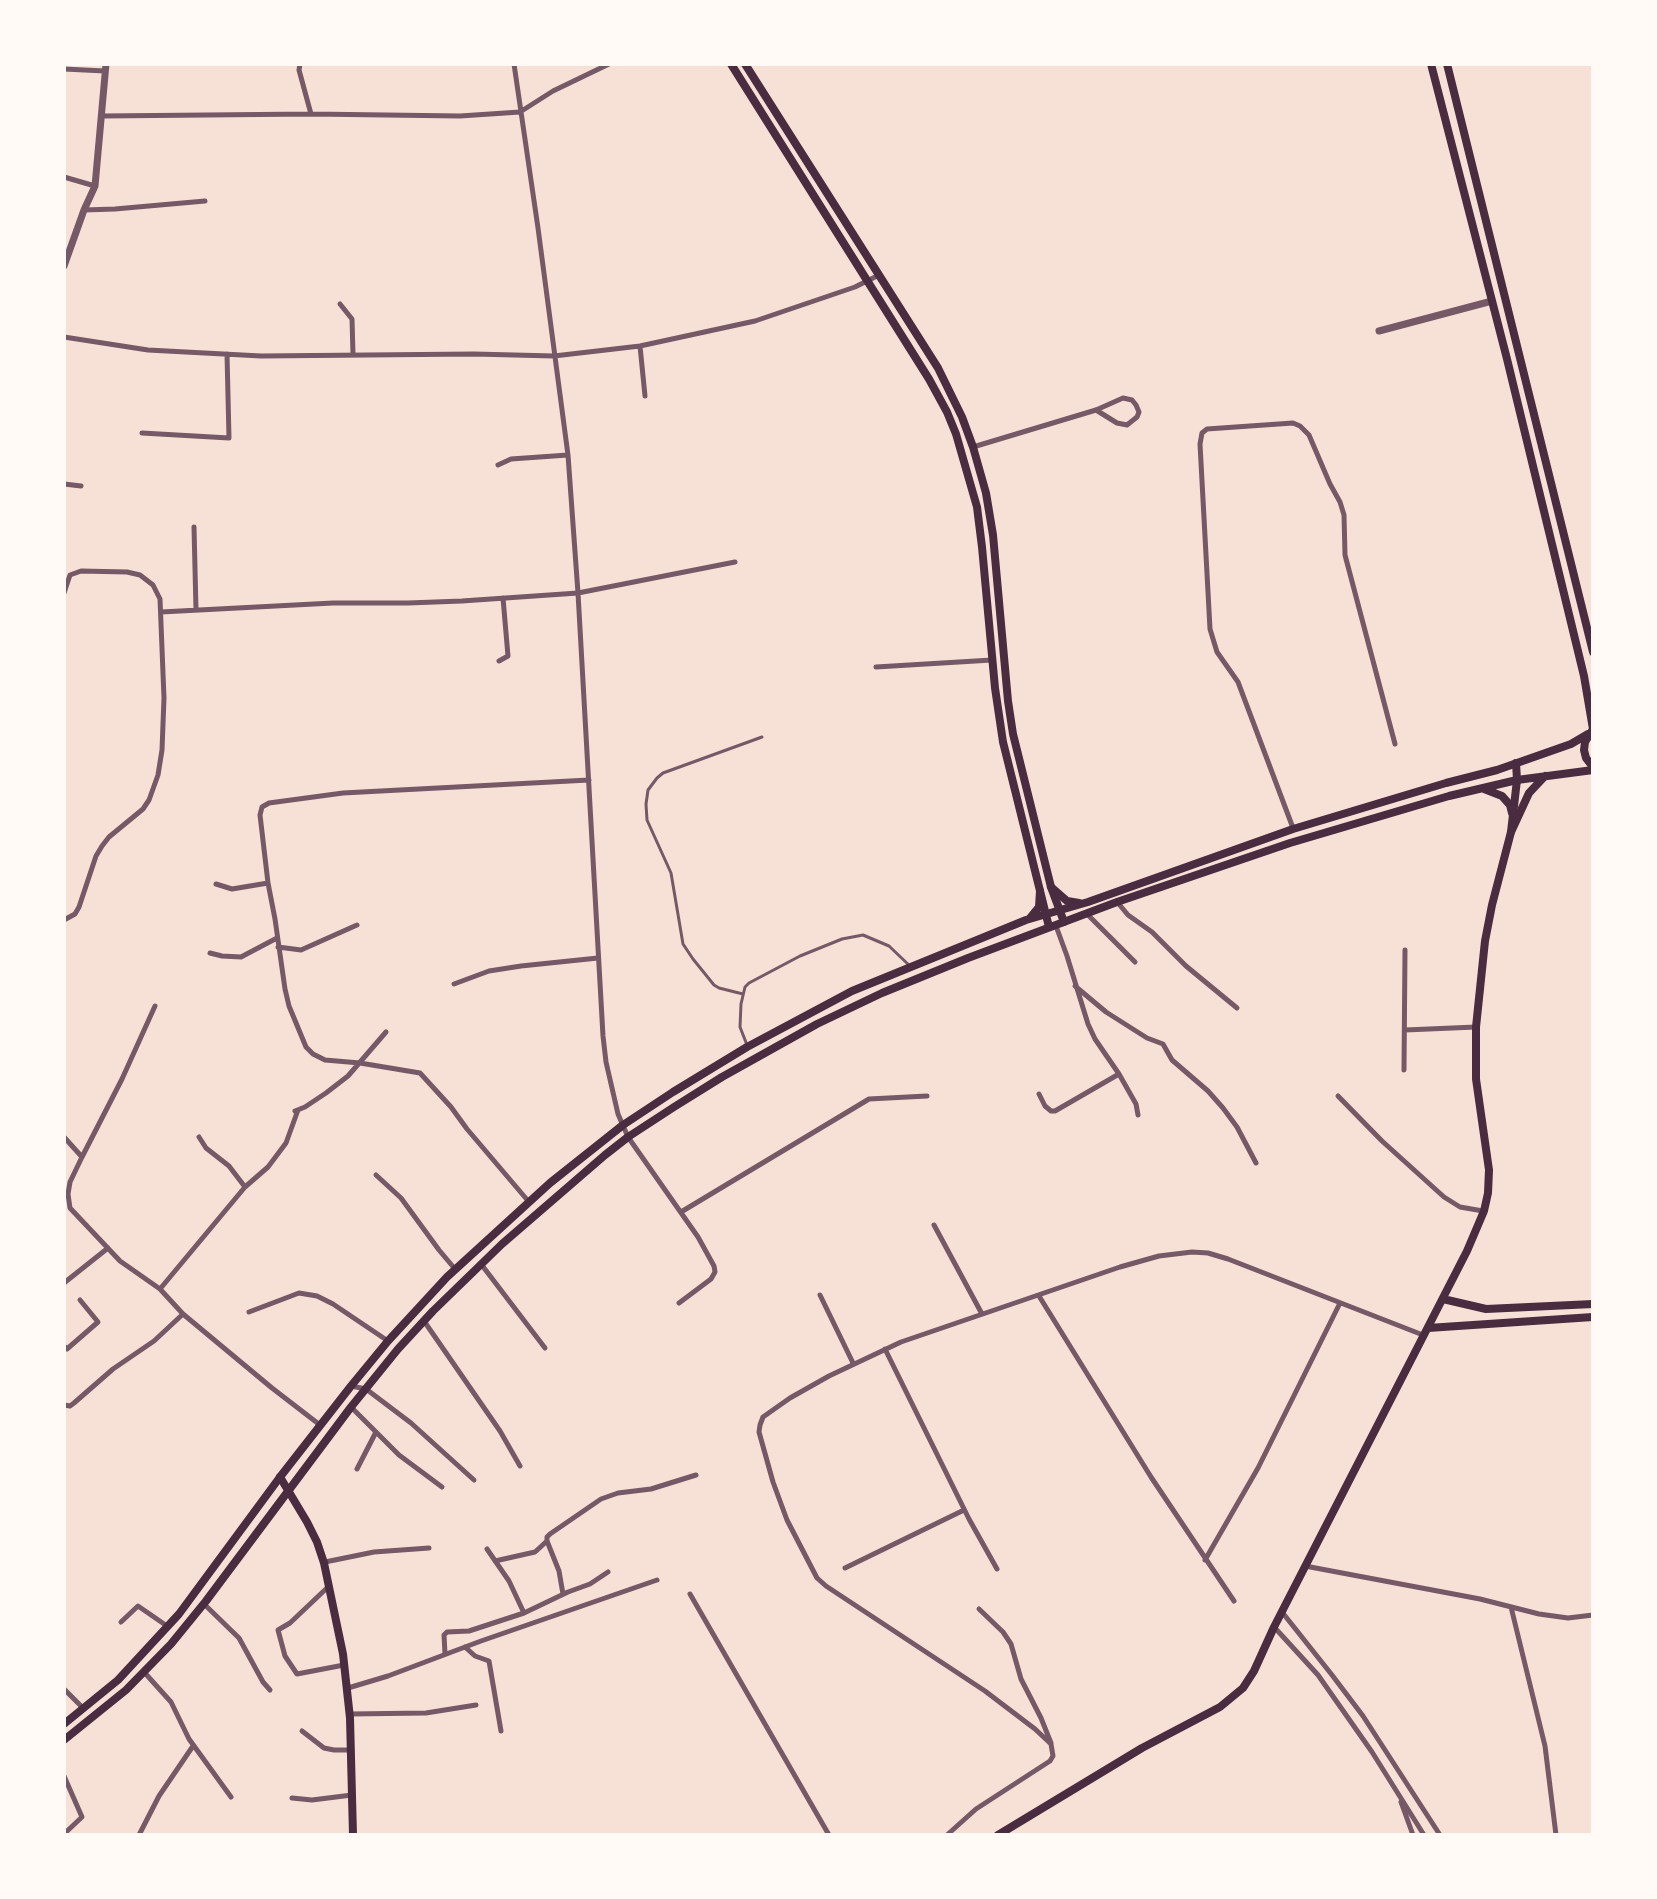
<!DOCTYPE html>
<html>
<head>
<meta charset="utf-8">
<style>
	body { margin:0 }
	#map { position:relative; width:1657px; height:1899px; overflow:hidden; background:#f7e1d7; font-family:"IBM Plex Sans",sans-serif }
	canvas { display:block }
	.frame { position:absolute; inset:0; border:66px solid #fffaf5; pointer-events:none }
</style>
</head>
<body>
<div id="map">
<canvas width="1657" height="1899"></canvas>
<div class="frame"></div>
</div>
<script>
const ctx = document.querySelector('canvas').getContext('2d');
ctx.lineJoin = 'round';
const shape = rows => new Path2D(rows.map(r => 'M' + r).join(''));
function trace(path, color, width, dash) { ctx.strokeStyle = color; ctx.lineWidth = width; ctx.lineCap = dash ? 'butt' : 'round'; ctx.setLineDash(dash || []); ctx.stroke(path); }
trace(shape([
	[743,994,719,988,714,985,693,959,683,944,671,873,647,820,646,804,648,790,657,778,663,773,762,737],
	[747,1045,740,1027,741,1004,745,987,749,983,800,956,842,939,863,935,889,946,911,967]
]), '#755966', 3);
trace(shape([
	[300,64,299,70,311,114],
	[514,64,538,228,568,455,578,593,603,1036,606,1062,618,1114,628,1137,698,1237,714,1266,715,1272,711,1279,679,1303],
	[64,69,105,71],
	[102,116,311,114,460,116,520,112,553,91,609,64],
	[64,177,95,186],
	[84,210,115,209,205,201],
	[340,304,352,319,353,354],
	[64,337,148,350,261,356,474,354,554,356,640,346,755,321,855,287,879,275],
	[640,346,645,396],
	[142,433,229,438,227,354],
	[973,447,1096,410,1123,398,1132,400,1136,405,1139,412,1137,417,1127,425,1117,423,1096,410],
	[498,465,511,459,568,455],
	[64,484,81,486],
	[194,527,196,610],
	[64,593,70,575,81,571,127,572,140,575,153,585,160,599,164,698,162,750,158,775,149,800,143,809,109,837,102,846,96,856,79,907,75,914,64,920],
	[161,612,333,603,408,603,462,601,578,593,735,562],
	[499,661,508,656,503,598],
	[876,667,992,660],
	[1293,828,1238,682,1217,652,1210,629,1200,444,1202,433,1207,429,1293,423,1300,426,1309,435,1330,484,1340,502,1344,515,1345,555,1395,744],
	[216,884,232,889,268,883],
	[1118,903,1128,915,1152,932,1186,966,1237,1008],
	[1087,914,1135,962],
	[1056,926,1067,956,1088,1024,1095,1039,1119,1074,1136,1104,1138,1115],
	[278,947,301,950,357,925],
	[210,953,222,956,241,957,277,938],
	[454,984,489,971,521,966,598,958],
	[1075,986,1106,1012,1147,1038,1163,1044,1172,1060,1208,1091,1223,1108,1237,1127,1256,1163],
	[1405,1030,1476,1027],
	[1404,1070,1405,950],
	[1039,1094,1045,1106,1051,1111,1055,1111,1119,1074],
	[1338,1096,1382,1141,1444,1197,1460,1207,1483,1211],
	[295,1111,305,1107,326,1093,348,1076,386,1032],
	[64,1137,82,1157,70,1182,68,1194,70,1208,120,1261,160,1289,183,1314,272,1388,320,1425],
	[199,1137,206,1148,229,1166,245,1187],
	[82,1157,122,1079,155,1006],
	[376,1175,401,1198,439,1250,455,1269],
	[529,1202,467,1129,451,1107,420,1073,360,1063,325,1060,313,1054,306,1047,289,1006,285,989,275,919,268,883,260,815,262,807,269,803,343,793,589,780],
	[681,1212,869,1099,927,1096],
	[934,1225,982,1314],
	[481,1264,545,1348],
	[64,1283,108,1248],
	[160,1289,245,1187,268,1167,286,1143,298,1110],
	[820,1295,853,1363],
	[1039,1296,1151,1477,1234,1601],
	[249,1312,299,1293,317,1296,333,1304,388,1341],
	[424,1321,500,1431,520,1466],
	[64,1346,67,1349,98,1322,80,1300],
	[885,1349,969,1519,997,1569],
	[351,1386,366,1389,411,1423,474,1480],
	[64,1405,70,1406,74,1403,113,1369,154,1341,183,1314],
	[352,1408,399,1455,442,1487],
	[357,1469,376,1432],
	[487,1549,509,1581,524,1613],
	[1205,1560,1258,1468,1340,1303],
	[495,1561,535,1552,547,1541],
	[325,1562,374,1552,429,1548],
	[1305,1566,1480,1599,1539,1614,1568,1618,1593,1615],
	[845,1568,964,1510],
	[328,1587,290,1623,278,1630,285,1656,297,1674,344,1665],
	[563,1594,559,1571,547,1541,547,1537,550,1534,601,1499,618,1493,651,1489,696,1475],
	[690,1594,829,1835],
	[204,1604,239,1638,263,1682,270,1690],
	[1511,1607,1545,1746,1556,1835],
	[979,1609,1003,1632,1011,1644,1021,1679,1041,1718,1051,1743],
	[1282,1612,1332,1675,1363,1716,1440,1835],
	[121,1622,138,1606,167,1626],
	[1275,1628,1318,1675,1372,1752,1424,1835],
	[465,1647,475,1656,489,1661,501,1731],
	[445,1654,444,1635,447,1632,469,1631,524,1613,568,1592,590,1584,608,1572],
	[144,1672,171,1702,189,1739,231,1797],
	[348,1688,388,1676,481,1641,657,1580],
	[64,1689,83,1708],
	[350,1714,426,1713,476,1705],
	[302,1731,324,1748,334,1750,351,1750],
	[64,1776,82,1817,64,1834],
	[292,1798,312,1800,352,1795],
	[1401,1802,1413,1835],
	[139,1835,159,1796,193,1746],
	[947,1835,976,1809,1050,1761,1053,1756,1051,1744,1035,1729,985,1691,826,1586,817,1578,787,1520,773,1482,759,1432,760,1425,763,1417,790,1398,829,1376,901,1342,1120,1267,1159,1256,1192,1252,1208,1253,1228,1259,1423,1335]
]), '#755966', 5);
trace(shape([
	[64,266,84,210,95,186,106,64],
	[1379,331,1492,301]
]), '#755966', 7);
trace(shape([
	[731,64,929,379,947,412,956,434,977,507,982,547,995,688,1003,742,1049,927],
	[745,64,938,368,962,417,973,447,986,493,993,535,1008,701,1013,734,1051,887,1064,922],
	[1443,1299,1486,1309,1593,1304],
	[1428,1328,1593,1317],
	[280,1477,307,1522,317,1542,324,1563,343,1654,350,1718,353,1835],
	[998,1835,1142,1748,1220,1707,1243,1688,1254,1671,1274,1627,1467,1251,1484,1211,1488,1193,1489,1170,1476,1079,1476,1027,1485,941,1492,905,1511,832,1517,780,1516,763]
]), '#4a2c40', 8);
trace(shape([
	[1431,64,1507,359,1584,676,1593,729,1585,742,1584,750,1586,758,1593,767],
	[1447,64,1593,652],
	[1484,789,1502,796,1510,805,1512,813],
	[1511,832,1529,793,1545,776],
	[1051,887,1067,901,1079,903],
	[1030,918,1039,907,1040,891],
	[64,1724,118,1680,179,1614,280,1477,351,1386,388,1341,447,1277,550,1183,623,1125,673,1092,747,1047,852,991,1026,920,1088,902,1293,829,1446,783,1497,770,1571,744,1588,734],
	[64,1740,126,1690,171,1644,206,1601,351,1407,398,1349,433,1311,502,1244,605,1155,628,1137,674,1107,722,1077,817,1024,882,993,968,958,1117,902,1290,843,1449,796,1517,780,1593,770]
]), '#4a2c40', 8);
</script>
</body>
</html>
